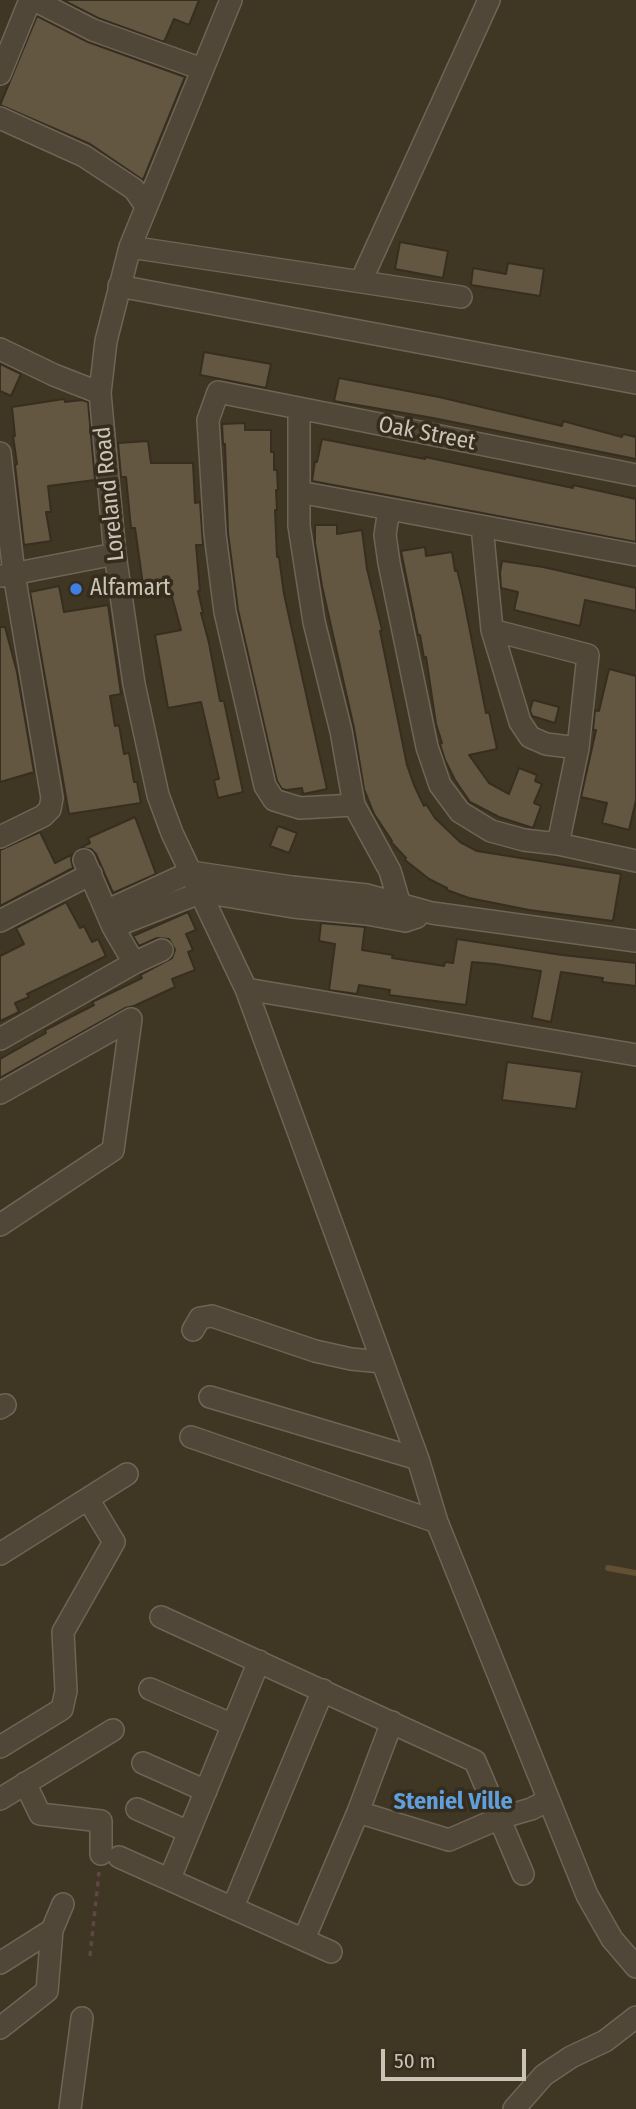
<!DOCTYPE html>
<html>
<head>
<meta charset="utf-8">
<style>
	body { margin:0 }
	#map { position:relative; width:636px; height:2109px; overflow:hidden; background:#403624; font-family:"Fira Sans Condensed",sans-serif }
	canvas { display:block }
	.scale { position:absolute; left:381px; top:2049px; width:145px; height:32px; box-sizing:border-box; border:4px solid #cbc3b4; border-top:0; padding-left:9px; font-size:21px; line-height:24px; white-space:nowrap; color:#cbc3b4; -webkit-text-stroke:5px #352c1d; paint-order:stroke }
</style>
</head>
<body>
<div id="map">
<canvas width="636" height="2109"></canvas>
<div class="scale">50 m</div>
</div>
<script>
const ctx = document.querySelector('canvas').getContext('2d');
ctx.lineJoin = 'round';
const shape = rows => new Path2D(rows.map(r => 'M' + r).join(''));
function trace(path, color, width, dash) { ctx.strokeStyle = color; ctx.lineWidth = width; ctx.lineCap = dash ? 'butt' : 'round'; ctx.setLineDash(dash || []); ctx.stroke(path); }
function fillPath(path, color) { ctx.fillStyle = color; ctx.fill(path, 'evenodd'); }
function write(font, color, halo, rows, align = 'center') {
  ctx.font = font + ' "Fira Sans Condensed",sans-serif'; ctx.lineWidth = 7; ctx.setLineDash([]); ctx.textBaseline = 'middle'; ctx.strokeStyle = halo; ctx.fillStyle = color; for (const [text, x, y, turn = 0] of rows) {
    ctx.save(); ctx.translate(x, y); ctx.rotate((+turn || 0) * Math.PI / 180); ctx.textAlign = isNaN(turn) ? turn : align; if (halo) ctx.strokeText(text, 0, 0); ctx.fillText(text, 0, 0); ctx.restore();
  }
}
trace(shape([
	[608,1568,636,1573]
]), '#625032', 6);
const building = shape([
	[63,0,199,0,189,25,174,19,164,42,98,18,63,0],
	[37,16,88,42,185,77,143,180,90,144,0,105,37,16],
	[400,242,448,251,443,278,395,269,400,242],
	[508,263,544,269,540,296,471,285,473,268,506,274,508,263],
	[204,352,271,364,266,388,200,375,204,352],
	[0,364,21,374,11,396,0,391,0,364],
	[339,378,439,397,562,426,563,421,622,437,623,434,636,437,636,459,433,418,334,401,339,378],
	[64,399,65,402,82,400,88,402,95,480,48,486,51,512,46,512,51,541,24,545,15,465,17,464,13,436,15,436,12,407,64,399],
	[245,423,245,430,271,430,271,452,274,452,274,470,277,470,278,490,276,490,277,510,275,510,277,557,279,557,284,594,327,789,303,794,302,788,287,790,282,789,277,781,238,610,228,533,225,444,223,444,222,424,245,423],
	[322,439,425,459,425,457,573,488,573,485,636,499,636,542,312,481,315,461,317,462,322,439],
	[148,441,151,463,193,463,195,503,200,502,203,545,196,545,200,591,198,591,203,613,201,613,209,643,220,701,224,701,243,792,218,798,214,780,219,779,201,702,168,708,155,635,181,630,168,582,143,585,135,528,131,528,126,477,121,477,118,443,148,441],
	[315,525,337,525,337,534,362,530,367,569,382,630,380,631,407,765,414,785,424,806,426,804,435,818,460,842,477,851,621,874,613,921,529,910,469,898,447,890,447,888,429,879,405,860,406,858,391,842,392,841,374,814,364,789,354,728,322,586,315,543,315,525],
	[425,547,426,556,452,552,455,571,457,570,462,590,486,713,489,712,497,749,469,755,489,783,509,794,519,768,537,775,535,781,542,784,534,803,541,806,533,828,499,817,470,802,455,780,445,760,440,744,442,743,436,724,426,657,424,658,420,635,418,635,401,551,425,547],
	[502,561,543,567,636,588,636,611,585,600,580,626,514,610,518,592,501,588,500,573,502,561],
	[59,586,64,612,108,605,121,694,110,696,115,726,119,725,124,754,129,753,134,782,137,782,141,803,69,814,30,592,59,586],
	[0,627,5,627,17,672,34,772,0,782,0,627],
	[609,669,636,676,636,800,629,830,602,823,607,803,581,797,596,730,593,730,595,710,599,711,609,669],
	[533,700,559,707,555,723,532,716,530,710,533,700],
	[135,817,156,874,113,893,96,854,91,849,80,848,90,843,88,838,135,817],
	[278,826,297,833,289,853,270,846,278,826],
	[40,832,55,863,73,854,71,859,73,868,0,906,0,850,40,832],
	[66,902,80,928,84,926,92,942,98,939,106,956,27,994,29,997,15,1003,19,1012,0,1021,0,956,24,944,16,928,66,902],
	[188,912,196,930,186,934,193,950,188,952,195,970,172,979,175,987,134,1006,125,1008,0,1078,0,1059,46,1033,45,1030,94,1005,92,1002,142,978,140,975,172,958,175,950,169,939,157,938,139,946,133,936,188,912],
	[321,923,365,927,362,950,393,955,392,958,444,966,445,962,453,963,457,939,562,955,636,963,636,986,602,982,603,978,561,972,551,1022,532,1018,541,971,495,964,472,962,466,1005,389,995,390,990,359,985,357,994,329,990,335,944,319,941,321,923],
	[507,1062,582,1072,576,1109,502,1100,507,1062]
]);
fillPath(building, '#635742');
trace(building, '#372e1f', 2);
const minor = shape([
	[34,0,93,30,202,69],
	[231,0,130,247,106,341,100,393,115,554,134,684,158,795,172,833,246,989,418,1459,437,1522,587,1895,612,1939,636,1967],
	[0,74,30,0],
	[0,118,84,156,134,189,146,206],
	[130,247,461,297],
	[361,281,489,0],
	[119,286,636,383],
	[0,349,54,375,100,393],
	[299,408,299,526,314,622,341,731,354,805,390,871,403,915],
	[0,453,14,574,52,798,50,809,43,816,0,837],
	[299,492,636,555],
	[389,509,385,535,389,563,427,747,440,785,460,812,491,831,524,840,558,844,636,861],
	[482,526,492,630,520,722,530,737,546,744,578,748],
	[2,576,115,554],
	[492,630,588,655,578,748,558,844],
	[354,805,300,808,274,800,265,786,225,612,215,534,208,420,218,392,636,475],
	[84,860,113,927,134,963],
	[106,911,191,872,292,887,367,895,432,913,636,941],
	[0,921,91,874],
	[113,927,202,892,293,907,367,914,405,921,417,917],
	[246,989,636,1055],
	[0,1039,134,963,162,950],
	[0,1093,131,1019],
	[0,1225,113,1150,131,1019],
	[193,1330,200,1318,212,1316,315,1351,351,1359,382,1362],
	[210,1397,418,1459],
	[0,1408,5,1405],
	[191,1437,437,1522],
	[0,1554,127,1474],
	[161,1617,475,1761,523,1874],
	[150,1689,233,1725],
	[0,1747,62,1709,66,1691,63,1632,114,1542,88,1499],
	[143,1763,206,1791],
	[25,1783,40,1814,101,1821,101,1854],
	[0,1799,113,1730],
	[137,1809,189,1832],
	[358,1812,449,1840,500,1818,531,1809,549,1800],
	[119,1857,331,1952],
	[170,1878,259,1661],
	[233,1907,323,1690],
	[304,1939,358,1812,392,1722],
	[0,1963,52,1930,63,1904],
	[0,2028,47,1991,52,1930],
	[70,2109,82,2018],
	[514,2109,544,2075,571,2057,605,2041,636,2017]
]);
trace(minor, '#6e6556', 24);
trace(shape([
	[90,1956,99,1872]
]), '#5e4744', 3.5, [5, 5]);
trace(minor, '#504738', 21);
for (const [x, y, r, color] of [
	[76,589,7,"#3f7fe0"]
]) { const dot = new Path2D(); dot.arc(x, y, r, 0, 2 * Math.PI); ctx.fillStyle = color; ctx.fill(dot); trace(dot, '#352c1d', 2.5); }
write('23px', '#cbc3b4', '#352c1d', [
	["Oak Street",427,434,11],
	["Loreland Road",110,494,-96]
]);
write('23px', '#cbc3b4', '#352c1d', [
	["Alfamart",90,589]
], 'left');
write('bold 24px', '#5f9fdb', '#352c1d', [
	["Steniel Ville",453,1802]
]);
</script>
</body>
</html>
